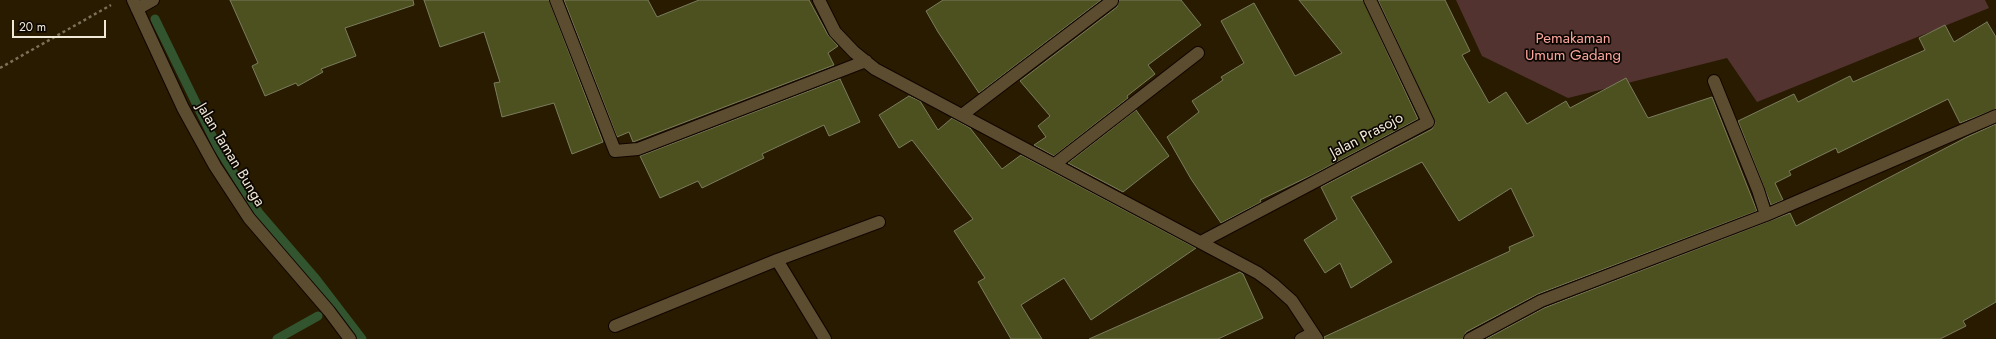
<!DOCTYPE html>
<html>
<head>
<meta charset="utf-8">
<style>
	body { margin:0 }
	#map { position:relative; width:1996px; height:339px; overflow:hidden; background:#281b00; font-family:Jost,sans-serif }
	canvas { display:block }
	.scale { position:absolute; left:12px; top:20px; width:94px; height:18px; box-sizing:border-box; border:2px solid #f1e9d8; border-top:0; padding-left:5px; font-size:12px; line-height:14px; white-space:nowrap; color:#f1e9d8; -webkit-text-stroke:3px #0c0701; paint-order:stroke }
</style>
</head>
<body>
<div id="map">
<canvas width="1996" height="339"></canvas>
<div class="scale">20 m</div>
</div>
<script>
const ctx = document.querySelector('canvas').getContext('2d');
ctx.lineJoin = 'round';
function fillPath(path, color) { ctx.fillStyle = color; ctx.fill(path, 'evenodd'); }
const shape = rows => new Path2D(rows.map(r => 'M' + r).join(''));
function trace(path, color, width, dash) { ctx.strokeStyle = color; ctx.lineWidth = width; ctx.lineCap = dash ? 'butt' : 'round'; ctx.setLineDash(dash || []); ctx.stroke(path); }
function write(font, color, halo, rows, align = 'center') {
  ctx.font = font + ' Jost,sans-serif'; ctx.lineWidth = 3.5; ctx.setLineDash([]); ctx.textBaseline = 'middle'; ctx.strokeStyle = halo; ctx.fillStyle = color; for (const [text, x, y, turn = 0] of rows) {
    ctx.save(); ctx.translate(x, y); ctx.rotate((+turn || 0) * Math.PI / 180); ctx.textAlign = isNaN(turn) ? turn : align; if (halo) ctx.strokeText(text, 0, 0); ctx.fillText(text, 0, 0); ctx.restore();
  }
}
fillPath(shape([
	[1456,0,1985,0,1989,8,1757,102,1727,58,1568,98,1482,56]
]), '#523330');
trace(shape([
	[155,19,218,148,259,213,316,279,362,339],
	[277,339,318,316]
]), '#32542f', 9);
const building = shape([
	[230,0,413,0,414,5,345,28,356,56,321,69,323,72,298,86,296,83,265,96,252,66,258,63,230,0],
	[424,0,549,0,603,142,572,154,554,103,502,117,494,83,500,82,484,32,440,47,424,0],
	[564,0,648,0,657,17,699,0,809,0,828,35,838,46,828,53,834,65,633,142,629,132,617,137,564,0],
	[943,0,1101,0,979,93,938,32,926,11,943,0],
	[1119,0,1181,0,1201,25,1148,65,1155,74,1127,96,1128,98,1054,156,1034,145,1046,137,1038,126,1050,116,1020,81,1117,7,1119,0],
	[1299,0,1363,0,1418,119,1314,174,1260,200,1261,202,1221,223,1191,179,1167,137,1199,112,1192,101,1223,80,1221,77,1244,63,1221,21,1254,3,1295,76,1342,53,1299,0],
	[1378,0,1445,0,1470,51,1462,55,1489,103,1506,92,1527,124,1566,101,1570,108,1626,78,1648,118,1712,97,1757,211,1538,294,1466,332,1463,339,1324,339,1324,337,1510,251,1509,247,1534,236,1511,188,1459,221,1422,162,1351,197,1392,262,1351,288,1340,263,1325,273,1304,240,1337,219,1321,187,1432,129,1435,123,1378,0],
	[1987,22,1996,37,1996,109,1960,123,1948,99,1838,153,1836,148,1789,171,1791,175,1775,183,1783,200,1771,205,1738,121,1794,94,1798,102,1850,76,1853,82,1925,50,1919,38,1945,25,1954,42,1987,22],
	[840,79,860,122,829,136,824,125,762,154,764,158,702,188,698,181,660,198,640,156,840,79],
	[909,96,920,101,938,130,952,118,970,128,1002,169,1021,155,1196,248,1091,320,1064,278,1021,305,1042,339,1011,339,978,282,985,278,954,231,973,219,912,140,899,148,879,115,909,96],
	[1136,110,1169,156,1123,192,1068,163,1136,110],
	[1996,124,1996,302,1963,321,1966,326,1940,339,1486,339,1544,308,1790,213,1796,226,1967,137,1996,124],
	[1240,272,1243,274,1263,318,1218,339,1089,339,1240,272]
]);
fillPath(building, '#4d511f');
trace(building, '#7a7d5d', 1);
const minor = shape([
	[133,0,183,108,215,166,249,218,329,311,350,339],
	[556,0,615,151,638,149,866,61],
	[819,0,835,32,854,52,875,69,1258,273,1273,284,1292,301,1317,339],
	[137,9,153,0],
	[1714,81,1758,190,1766,215],
	[962,115,1112,1],
	[1055,164,1198,53],
	[1201,242,1428,122,1370,0],
	[777,260,879,222],
	[615,326,777,260,825,339],
	[1301,339,1313,333],
	[1470,339,1541,301,1766,215,1996,116]
]);
trace(minor, '#110500', 14);
trace(shape([
	[0,68,111,5]
]), '#7b7059', 2.5, [3, 3]);
trace(minor, '#5c4d31', 12);
write('15px', '#faa59e', '#0c0701', [
	["Pemakaman",1573,39],
	["Umum Gadang",1573,56]
]);
write('15px', '#f1e9d8', '#0c0701', [
	["Jalan Prasojo",1367,136,-28],
	["Jalan Taman Bunga",230,155,59]
]);
</script>
</body>
</html>
